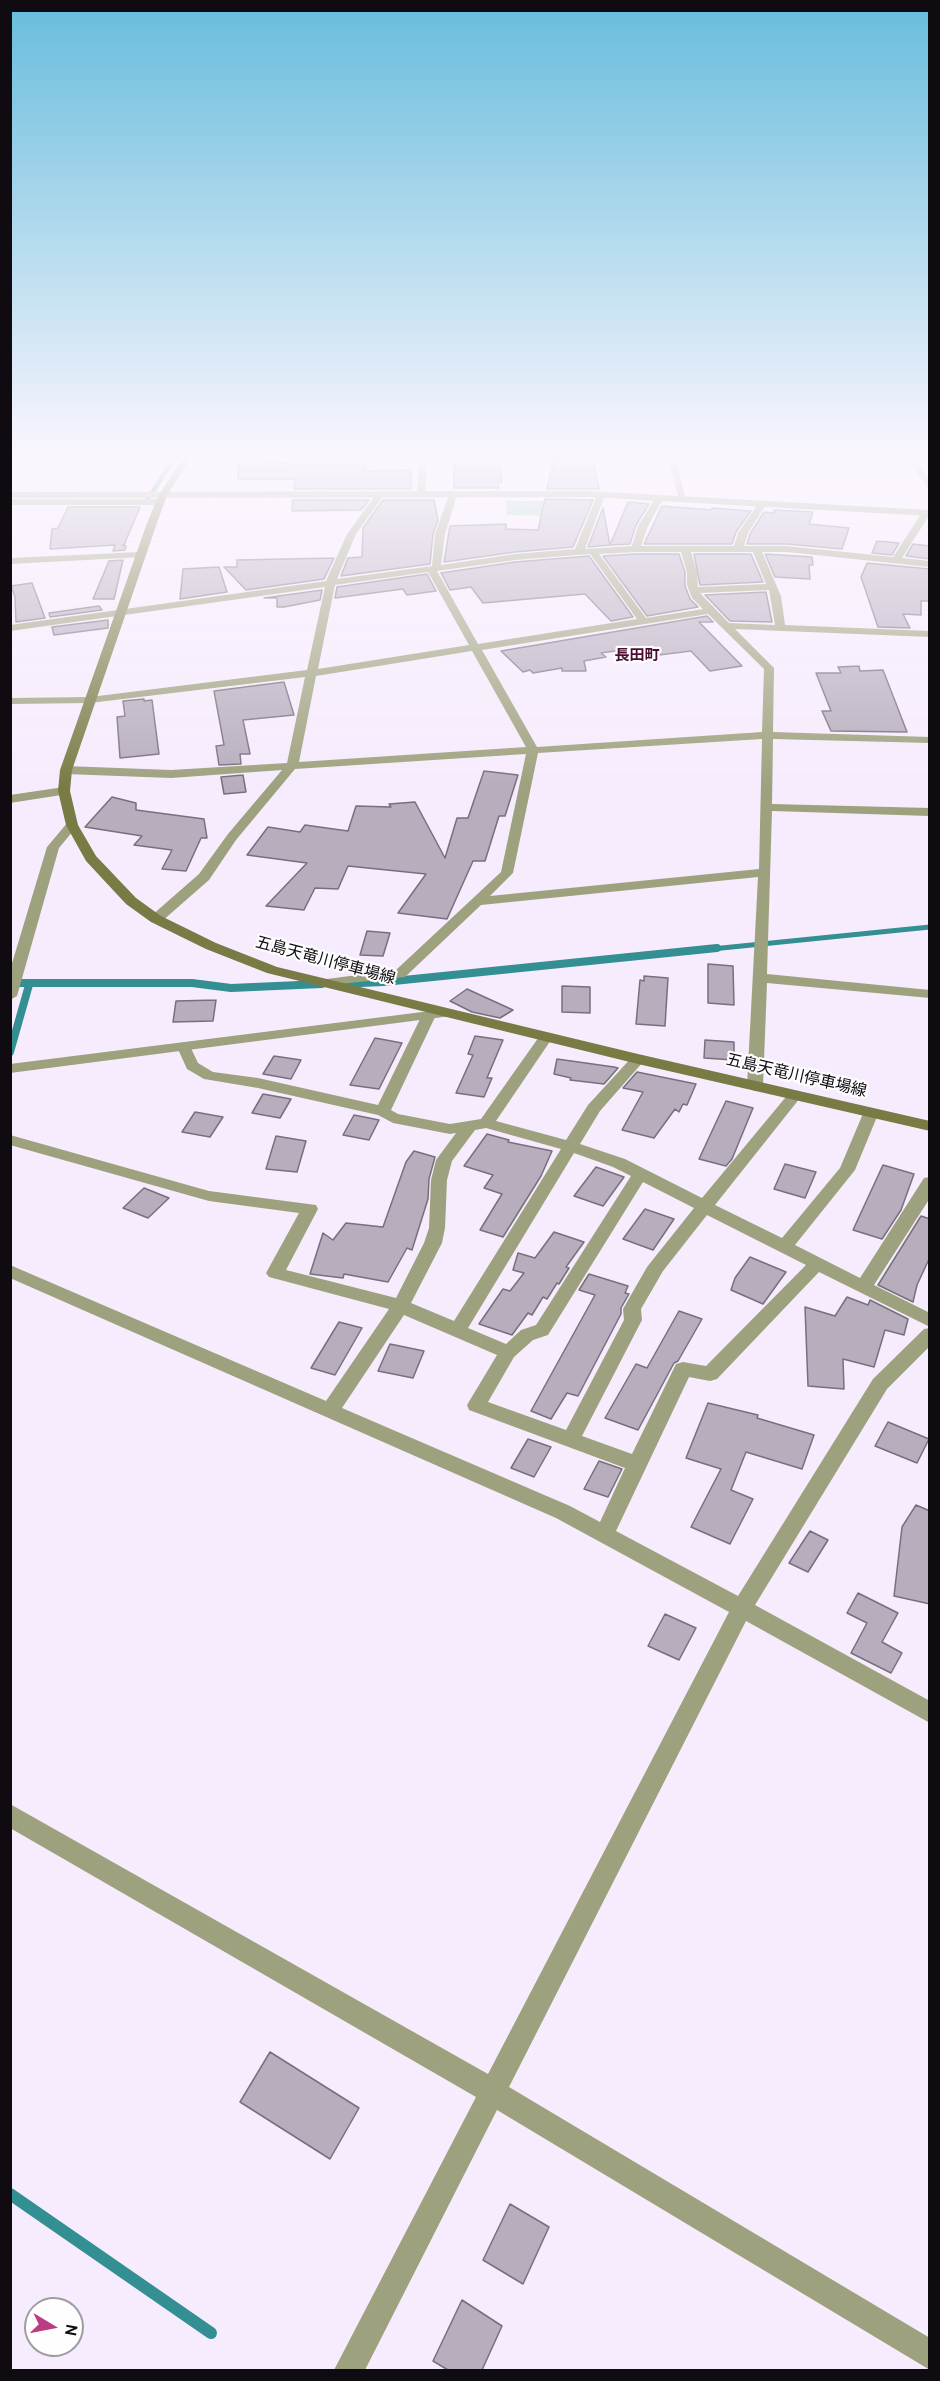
<!DOCTYPE html>
<html>
<head>
<meta charset="utf-8">
<style>
	body { margin:0 }
	#map { position:relative; width:940px; height:2381px; overflow:hidden; background:#f7ecfd; font-family:Overpass,sans-serif }
	canvas { display:block }
	.frame { position:absolute; inset:0; border:12px solid #0f0b11; pointer-events:none }
	.north { position:absolute; left:24px; top:2297px; width:60px; height:60px; box-sizing:border-box; background:#fefefe; border:2px solid #9e9d9f; border-radius:50%; rotate:100deg; font-size:16px; font-weight:700; line-height:24px; text-align:center; color:#0f0b11 }
	.north::after { content:''; display:block; margin:auto; width:21px; height:27px; background:#bd3b83; clip-path:polygon(50% 0,100% 100%,50% 72%,0 100%) }
</style>
</head>
<body>
<div id="map">
<canvas width="940" height="2381"></canvas>
<div class="frame"></div>
<div class="north">N</div>
</div>
<script>
const ctx = document.querySelector('canvas').getContext('2d');
ctx.lineJoin = 'round';
function fillPath(path, color) { ctx.fillStyle = color; ctx.fill(path, 'evenodd'); }
const shape = rows => new Path2D(rows.map(r => 'M' + r).join(''));
function trace(path, color, width, dash) { ctx.strokeStyle = color; ctx.lineWidth = width; ctx.lineCap = dash ? 'butt' : 'round'; ctx.setLineDash(dash || []); ctx.stroke(path); }
function write(font, color, halo, rows, align = 'center') {
  ctx.font = font + ' Overpass,"Noto Sans JP",sans-serif'; ctx.lineWidth = 4.5; ctx.setLineDash([]); ctx.textBaseline = 'middle'; ctx.strokeStyle = halo; ctx.fillStyle = color; for (const [text, x, y, turn = 0] of rows) {
    ctx.save(); ctx.translate(x, y); ctx.rotate((+turn || 0) * Math.PI / 180); ctx.textAlign = isNaN(turn) ? turn : align; if (halo) ctx.strokeText(text, 0, 0); ctx.fillText(text, 0, 0); ctx.restore();
  }
}
fillPath(shape([
	[506,501,553,501,551,516,507,515]
]), '#9dd9b6');
trace(shape([
	[148,499,176,455]
]), '#338f92', 4.5);
trace(shape([
	[702,950,930,927]
]), '#338f92', 5);
trace(shape([
	[10,983,192,983,231,988,322,984],
	[337,984,384,982,717,948],
	[10,1052,29,985]
]), '#338f92', 8);
trace(shape([
	[10,2194,211,2333]
]), '#338f92', 12);
const building = shape([
	[467,455,499,455,502,482,498,482,499,488,454,488,454,460,467,460,467,455],
	[238,459,297,464,367,464,364,471,411,470,411,489,294,489,295,479,238,479,238,459],
	[551,460,593,460,599,489,547,489,551,471,553,471,551,460],
	[545,499,593,500,573,547,515,552,444,562,450,526,506,524,506,529,538,530,545,499],
	[293,500,369,500,361,510,292,511,293,500],
	[383,500,434,500,438,520,433,534,430,564,341,576,348,558,362,557,363,528,383,500],
	[628,502,649,504,636,525,630,544,610,545,628,502],
	[662,506,712,510,712,508,751,511,736,532,732,544,644,544,662,506],
	[68,507,140,507,124,545,122,545,126,546,125,550,113,551,115,545,50,549,52,529,58,528,68,507],
	[603,508,610,545,588,547,603,508],
	[774,510,813,512,809,524,849,528,842,549,787,544,747,544,750,534,764,512,774,513,774,510],
	[877,541,899,543,892,555,872,553,877,541],
	[913,544,930,546,930,559,906,556,913,544],
	[636,554,679,554,685,572,685,586,690,599,698,607,647,616,603,556,636,554],
	[694,554,751,554,763,582,700,585,694,554],
	[765,554,812,557,813,565,809,565,810,579,775,577,765,554],
	[589,556,633,617,611,621,585,594,483,603,471,587,450,590,441,573,515,562,589,556],
	[334,558,324,579,246,590,224,567,237,567,237,560,334,558],
	[123,560,114,599,93,599,109,561,123,560],
	[867,563,930,569,930,601,921,601,921,615,903,614,910,628,878,627,861,577,867,563],
	[219,567,227,592,180,599,183,569,219,567],
	[427,574,436,591,407,595,403,589,335,598,337,587,427,574],
	[32,583,45,618,16,622,15,597,11,586,32,583],
	[322,590,320,600,284,607,277,607,277,598,264,598,322,590],
	[766,592,772,622,730,621,705,595,766,592],
	[99,606,102,610,50,617,49,613,99,606],
	[707,616,713,622,699,622,742,666,710,671,691,651,659,655,649,646,601,653,606,657,584,661,586,671,562,671,562,668,533,673,530,670,523,672,501,651,707,616],
	[108,620,108,628,54,635,52,627,108,620],
	[859,666,860,671,883,670,907,732,831,731,822,711,831,711,816,673,841,673,838,667,859,666],
	[284,682,294,715,243,720,250,754,240,754,241,764,219,765,216,746,224,745,214,691,284,682],
	[144,699,144,701,152,700,159,754,120,758,117,717,125,716,123,701,144,699],
	[484,771,518,775,505,816,499,816,485,861,473,861,447,919,398,913,426,874,348,866,338,889,315,888,304,910,266,906,307,863,247,855,268,827,300,832,305,825,348,831,356,806,391,807,389,804,415,802,445,858,457,818,468,818,484,771],
	[243,775,246,792,224,794,221,777,243,775],
	[112,797,136,803,136,810,204,819,207,838,201,838,186,871,162,869,172,850,134,845,142,836,85,827,112,797],
	[367,931,390,933,383,956,360,955,367,931],
	[708,964,733,966,734,1005,708,1003,708,964],
	[644,976,668,978,665,1026,636,1024,640,980,644,981,644,976],
	[562,986,590,987,590,1013,562,1012,562,986],
	[467,989,513,1010,500,1018,472,1012,450,1001,467,989],
	[216,1000,213,1021,173,1022,176,1001,216,1000],
	[475,1036,503,1040,487,1078,492,1078,484,1097,456,1093,473,1055,468,1054,475,1036],
	[375,1038,402,1043,379,1089,350,1085,375,1038],
	[705,1040,734,1042,734,1060,704,1058,705,1040],
	[274,1056,301,1060,291,1079,263,1074,274,1056],
	[557,1059,614,1067,618,1068,604,1084,570,1080,571,1078,554,1074,557,1059],
	[637,1072,696,1084,687,1105,683,1104,679,1112,675,1109,654,1138,622,1130,643,1092,623,1088,637,1072],
	[263,1094,291,1099,280,1118,252,1113,263,1094],
	[726,1101,753,1108,732,1159,726,1166,699,1159,726,1101],
	[195,1112,223,1117,210,1137,182,1132,195,1112],
	[354,1115,379,1120,369,1140,343,1135,354,1115],
	[487,1134,509,1140,508,1142,552,1151,541,1176,503,1237,480,1230,502,1194,484,1188,493,1175,464,1166,487,1134],
	[276,1136,306,1141,297,1172,266,1169,276,1136],
	[414,1151,435,1157,429,1179,428,1199,412,1250,407,1248,388,1282,344,1274,343,1278,310,1274,323,1233,333,1240,346,1223,383,1227,406,1162,414,1151],
	[785,1164,816,1172,805,1198,774,1189,785,1164],
	[883,1165,914,1174,901,1210,882,1239,853,1230,883,1165],
	[596,1167,624,1177,603,1206,574,1196,596,1167],
	[144,1188,169,1198,148,1218,123,1208,144,1188],
	[645,1209,674,1219,653,1250,623,1239,645,1209],
	[921,1216,930,1219,930,1257,917,1285,913,1302,878,1285,921,1216],
	[554,1232,584,1242,566,1267,569,1268,559,1284,557,1283,547,1299,543,1297,532,1315,528,1313,512,1335,479,1324,503,1289,510,1291,524,1273,513,1270,518,1253,535,1258,554,1232],
	[750,1257,786,1272,763,1304,731,1290,735,1278,750,1257],
	[589,1274,628,1286,625,1293,629,1294,621,1308,621,1314,578,1396,567,1393,551,1419,531,1411,595,1295,579,1290,589,1274],
	[847,1297,868,1305,870,1300,908,1319,904,1335,885,1330,874,1367,843,1359,844,1389,808,1386,805,1307,835,1316,847,1297],
	[679,1311,702,1319,678,1361,674,1363,638,1430,605,1418,636,1364,647,1368,679,1311],
	[339,1322,362,1328,335,1375,311,1368,339,1322],
	[390,1344,424,1351,413,1378,378,1371,390,1344],
	[708,1403,758,1415,757,1418,814,1435,802,1469,746,1452,731,1490,753,1499,730,1544,691,1527,721,1469,686,1458,708,1403],
	[888,1422,929,1439,917,1463,875,1446,888,1422],
	[528,1439,551,1447,534,1477,511,1468,528,1439],
	[599,1461,622,1469,608,1497,584,1489,599,1461],
	[916,1505,930,1511,930,1604,894,1596,902,1527,916,1505],
	[810,1531,828,1540,808,1572,789,1563,810,1531],
	[858,1593,898,1613,882,1642,902,1653,891,1673,851,1653,867,1623,847,1613,858,1593],
	[665,1614,696,1628,679,1660,648,1646,665,1614],
	[270,2052,359,2108,330,2159,240,2102,270,2052],
	[510,2204,549,2227,523,2284,483,2260,510,2204],
	[462,2300,502,2326,482,2370,448,2370,433,2361,462,2300]
]);
fillPath(building, '#b7adbd');
trace(building, '#786f7e', 1.5);
fillPath(shape([
	[419,455,427,455,425,495,421,498,417,495,419,455],
	[667,455,675,455,686,501,679,499,667,455],
	[905,455,913,455,930,481,930,491,905,455],
	[453,492,457,495,445,534,441,565,515,554,575,549,597,495,601,492,605,495,585,549,632,546,638,526,656,497,660,494,664,497,648,526,641,546,734,546,738,533,760,501,763,500,767,503,748,533,744,546,787,546,893,557,923,511,929,511,930,514,902,558,930,561,930,567,787,552,762,552,781,596,785,625,930,631,930,637,735,629,774,668,773,732,930,737,930,743,773,739,772,804,930,808,930,816,772,811,767,974,930,990,930,998,767,983,763,1086,755,1091,750,1089,747,1086,758,877,481,905,405,977,322,986,320,983,327,979,396,970,501,872,526,754,295,769,236,840,209,880,161,922,151,922,149,919,151,916,199,874,228,834,282,770,171,778,66,774,60,770,66,766,171,770,287,763,305,677,90,703,10,704,10,698,90,697,307,670,325,587,10,631,10,625,326,581,347,534,377,493,380,492,384,495,356,534,337,579,432,566,435,534,449,495,453,492],
	[636,552,681,552,687,572,687,585,692,598,703,609,646,618,599,554,636,552],
	[691,552,753,552,766,584,698,587,697,572,691,552],
	[590,554,637,619,478,644,437,571,515,560,590,554],
	[428,572,469,645,318,669,335,585,428,572],
	[769,590,775,625,729,623,700,593,769,590],
	[708,614,764,669,762,732,537,747,482,650,708,614],
	[472,651,526,747,299,762,316,676,472,651],
	[762,739,759,869,490,896,513,873,538,753,762,739],
	[10,499,160,499,164,502,160,505,10,505,10,499],
	[140,552,143,553,143,557,10,564,10,558,140,552],
	[64,787,70,791,68,794,10,803,10,795,64,787],
	[72,821,78,825,59,848,17,996,10,1000,10,970,47,847,68,822,72,821],
	[429,1011,436,1015,391,1110,398,1114,450,1124,481,1119,541,1034,546,1033,553,1037,496,1121,566,1140,588,1105,633,1056,643,1056,646,1059,643,1062,600,1111,580,1144,625,1159,702,1198,790,1092,800,1092,803,1095,800,1098,715,1205,782,1238,840,1168,865,1109,877,1109,879,1112,855,1170,795,1245,860,1278,924,1178,930,1177,930,1198,874,1285,930,1313,930,1327,819,1272,717,1379,710,1381,689,1377,616,1531,738,1596,873,1379,924,1329,930,1328,930,1346,887,1389,755,1605,930,1701,930,1723,746,1621,509,2087,930,2338,930,2370,497,2110,365,2370,334,2370,476,2097,10,1828,10,1804,488,2074,729,1612,556,1518,10,1278,10,1265,326,1401,389,1309,269,1277,266,1273,299,1213,209,1201,10,1145,10,1135,209,1191,316,1205,318,1209,286,1270,396,1298,424,1243,429,1228,431,1180,436,1160,456,1133,450,1134,393,1123,378,1115,258,1088,204,1079,187,1069,177,1047,184,1043,189,1044,198,1063,213,1072,258,1078,378,1105,422,1015,429,1011],
	[486,1128,561,1149,454,1321,411,1303,442,1243,445,1228,447,1180,452,1161,475,1130,486,1128],
	[574,1153,613,1167,631,1176,536,1325,521,1330,506,1344,468,1328,574,1153],
	[643,1182,694,1208,647,1267,623,1309,624,1320,566,1430,488,1402,514,1357,533,1340,548,1335,643,1182],
	[707,1215,806,1265,706,1366,683,1362,676,1364,632,1454,582,1436,642,1320,641,1309,663,1271,707,1215],
	[404,1315,497,1355,467,1405,469,1410,625,1468,600,1522,570,1506,342,1408,404,1315]
]), '#9ea17d');
fillPath(shape([
	[588,491,930,510,930,516,588,497,10,498,10,492,588,491],
	[446,1009,451,1010,453,1013,451,1016,10,1073,10,1064,446,1009]
]), '#9ea17d');
fillPath(shape([
	[185,455,193,455,167,495,157,523,72,770,70,791,78,825,96,856,136,898,161,916,216,943,277,967,638,1054,930,1121,930,1131,638,1064,267,973,206,949,151,922,126,904,86,861,66,825,58,791,60,770,147,523,159,495,185,455]
]), '#787b44');
const sky = ctx.createLinearGradient(0, 0, 0, 788);
sky.addColorStop(0, '#66bcdc');
sky.addColorStop(0.58, '#fbf6fe');
sky.addColorStop(1, '#fbf6fe00');
ctx.fillStyle = sky;
ctx.fillRect(0, 0, 940, 788);
write('bold 15px', '#4c0d31', '#fefefe', [
	["長田町",637,657]
]);
write('16px', '#0f0b11', '#fefefe', [
	["五島天竜川停車場線",325,962,15],
	["五島天竜川停車場線",796,1077,13]
]);
</script>
</body>
</html>
